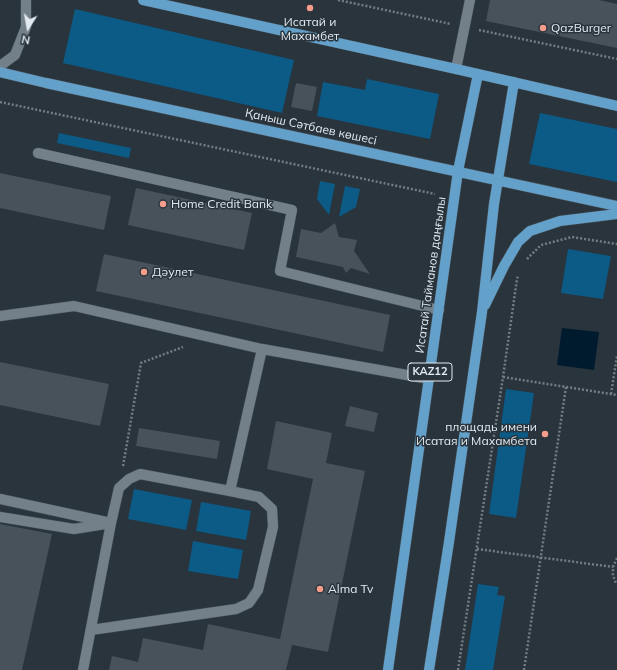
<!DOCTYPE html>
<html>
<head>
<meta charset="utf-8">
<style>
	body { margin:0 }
	#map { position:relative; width:617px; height:670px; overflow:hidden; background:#29343c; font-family:Mulish,sans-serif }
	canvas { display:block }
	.north { position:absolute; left:8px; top:8px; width:40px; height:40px; -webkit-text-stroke:3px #29343c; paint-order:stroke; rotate:191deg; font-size:11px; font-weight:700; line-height:16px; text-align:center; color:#e4ebf0 }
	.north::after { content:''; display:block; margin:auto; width:14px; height:18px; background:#e4ebf0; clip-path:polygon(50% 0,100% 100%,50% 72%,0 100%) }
</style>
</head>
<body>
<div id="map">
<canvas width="617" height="670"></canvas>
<div class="north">N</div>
</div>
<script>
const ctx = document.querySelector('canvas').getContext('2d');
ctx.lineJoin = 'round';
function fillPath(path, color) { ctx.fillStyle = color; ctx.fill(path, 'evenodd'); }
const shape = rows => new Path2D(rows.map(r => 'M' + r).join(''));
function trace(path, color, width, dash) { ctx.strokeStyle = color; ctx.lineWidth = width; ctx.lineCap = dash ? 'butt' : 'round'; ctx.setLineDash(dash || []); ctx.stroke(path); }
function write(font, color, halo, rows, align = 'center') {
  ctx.font = font + ' Mulish,sans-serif'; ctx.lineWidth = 3; ctx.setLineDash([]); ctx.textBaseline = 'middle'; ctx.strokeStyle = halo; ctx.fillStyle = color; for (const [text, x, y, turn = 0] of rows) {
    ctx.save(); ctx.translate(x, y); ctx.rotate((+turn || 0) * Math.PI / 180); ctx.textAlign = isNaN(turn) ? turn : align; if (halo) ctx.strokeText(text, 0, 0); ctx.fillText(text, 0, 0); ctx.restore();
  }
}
fillPath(shape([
	[75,9,294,60,282,113,63,63],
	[367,79,439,94,430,139,317,116,323,82,365,90],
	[540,113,617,129,617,182,529,164],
	[59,133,131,148,129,158,57,143],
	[320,181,335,184,329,215,317,199],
	[345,186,360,189,356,207,339,217],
	[568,249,611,256,603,299,561,293],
	[506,389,534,393,516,518,489,514],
	[134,489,192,500,186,530,128,519],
	[201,502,251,511,246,540,196,531],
	[193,541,243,550,238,579,188,571],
	[478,584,499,587,497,595,505,596,493,670,465,670]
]), '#0c5a86');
fillPath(shape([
	[562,328,599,332,594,370,557,365]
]), '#001b2d');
fillPath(shape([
	[490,0,599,0,617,4,617,48,486,21],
	[296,83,317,87,312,111,291,107],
	[0,173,111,196,104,230,0,208],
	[136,188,252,213,244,250,128,225],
	[335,223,339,237,357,240,354,251,370,274,351,268,346,273,343,267,296,257,301,229,321,233],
	[104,254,390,315,383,352,96,291],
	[0,362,109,384,100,426,0,405],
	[350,406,378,413,374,432,345,426],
	[276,421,332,433,326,463,365,471,328,652,292,645,286,670,109,670,112,656,138,662,143,638,203,650,208,624,280,639,313,479,267,469],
	[139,428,220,441,217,459,136,446],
	[0,524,52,534,22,670,0,670]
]), '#47525a');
const service = shape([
	[456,69,470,0],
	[38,153,292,210,280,271,439,310],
	[0,316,74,306,262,349,429,379],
	[0,499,111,523],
	[0,517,74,529,105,524],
	[91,630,236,609,249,603,258,590,273,527,272,509,259,497,230,491],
	[83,670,111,523,119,488,129,479,140,474,230,491,262,349]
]);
const tertiary = shape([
	[0,66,15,55,26,27,26,0]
]);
const primary = shape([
	[143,0,456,69,617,106],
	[0,72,46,83,617,206],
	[485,305,504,266,518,242,530,231,560,221,617,214],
	[388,670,458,171,478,74],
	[429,670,449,542,482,312,494,204,514,82]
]);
trace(service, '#485158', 11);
trace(tertiary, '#485158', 11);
trace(primary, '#485158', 11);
trace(shape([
	[338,0,451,24],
	[479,30,617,59],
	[0,102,435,194],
	[527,259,541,245,572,237,617,244],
	[503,377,617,395],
	[611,394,617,356],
	[123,466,141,363,183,347],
	[477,549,613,567],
	[617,558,613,567,613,575,615,581,617,584],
	[458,670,503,377,517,279,518,276],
	[524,670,566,387]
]), '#747d84', 2.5, [2, 2]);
trace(service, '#748089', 10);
trace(tertiary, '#748089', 10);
trace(primary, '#63a0ca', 10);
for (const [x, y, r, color] of [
	[310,8,4,"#f59d8d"],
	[543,28,4,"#f59d8d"],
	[163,204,4,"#f59d8d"],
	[144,272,4,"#f59d8d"],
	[545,434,4,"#f59d8d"],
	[320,589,4,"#f59d8d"]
]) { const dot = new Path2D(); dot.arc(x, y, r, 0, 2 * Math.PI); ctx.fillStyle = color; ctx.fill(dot); trace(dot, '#29343c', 1.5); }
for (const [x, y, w] of [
	[430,372,44]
]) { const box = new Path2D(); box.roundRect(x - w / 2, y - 9, w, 18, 3); ctx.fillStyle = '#29343c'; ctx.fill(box); trace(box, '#e4ebf0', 1); }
write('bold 11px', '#e4ebf0', null, [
	["KAZ12",430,372]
]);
write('12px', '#e4ebf0', '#29343c', [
	["Исатай и",310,22,"center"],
	["Махамбет",310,36,"center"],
	["QazBurger",551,28],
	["Home Credit Bank",171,204],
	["Дәулет",152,272],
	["площадь имени",537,427,"right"],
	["Исатая и Махамбета",537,441,"right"],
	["Alma Tv",328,589]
], 'left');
write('12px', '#e4ebf0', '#29343c', [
	["Қаныш Сәтбаев көшесі",311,127,12],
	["Исатай Тайманов даңғылы",431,275,-82]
]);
</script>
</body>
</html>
